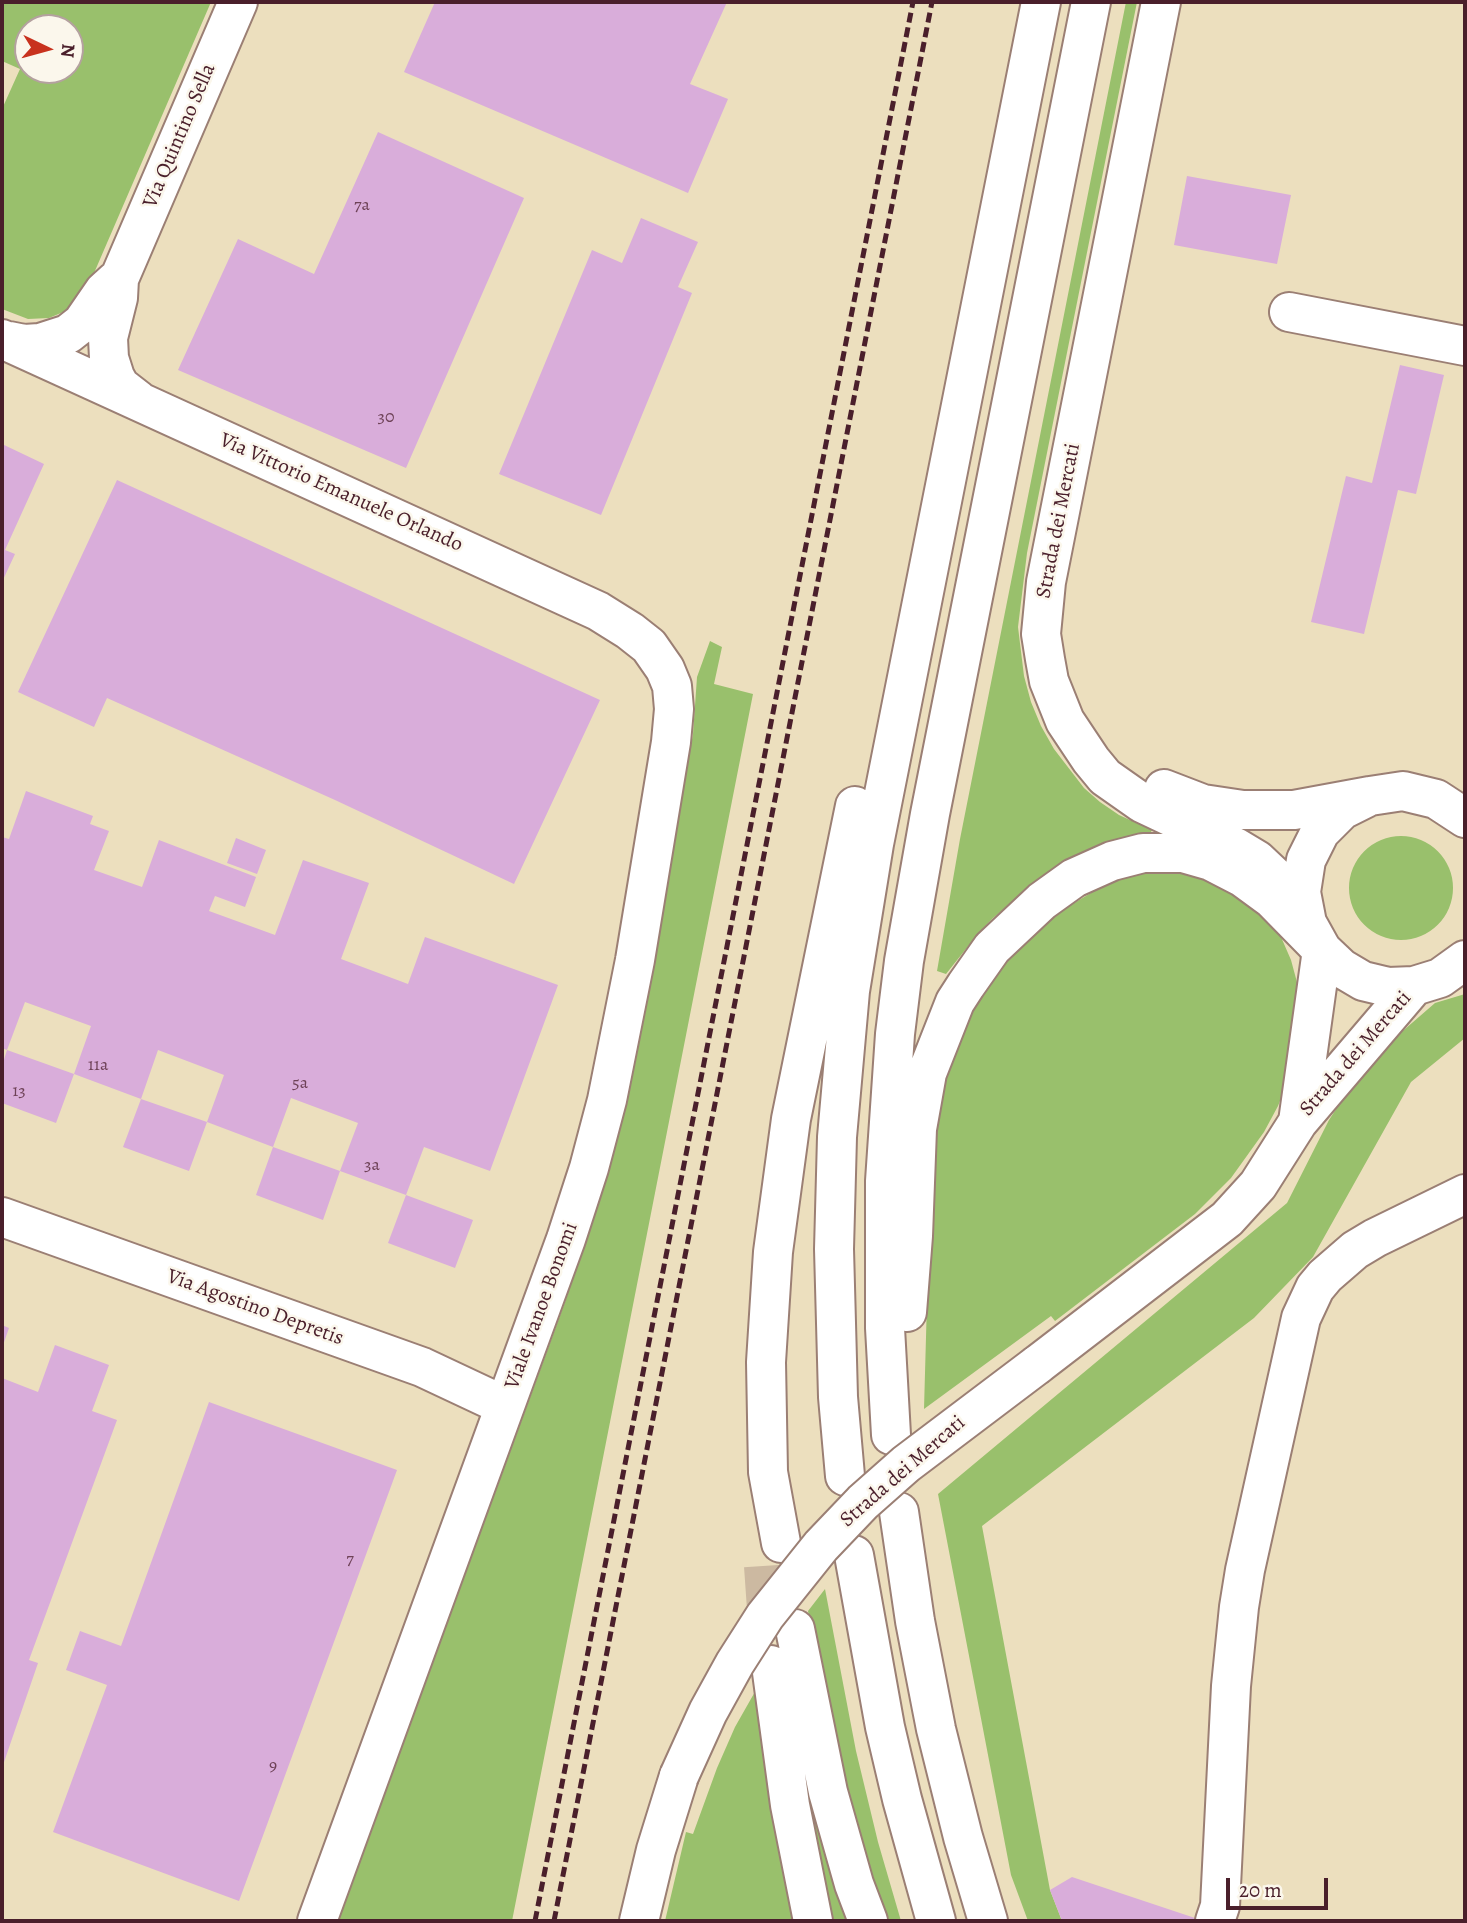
<!DOCTYPE html>
<html>
<head>
<meta charset="utf-8">
<style>
	body { margin:0 }
	#map { position:relative; width:1467px; height:1923px; overflow:hidden; background:#ecdfbe; font-family:Alegreya,serif }
	canvas { display:block }
	.frame { position:absolute; inset:0; border:4px solid #4a1f2b; pointer-events:none }
	.north { position:absolute; left:14px; top:14px; width:70px; height:70px; box-sizing:border-box; background:#fbf7ec; border:2px solid #b4a19f; border-radius:50%; rotate:95deg; font-size:19px; font-weight:700; line-height:28px; text-align:center; color:#4a1f2b }
	.north::after { content:''; display:block; margin:auto; width:24px; height:32px; background:#c8321e; clip-path:polygon(50% 0,100% 100%,50% 72%,0 100%) }
	.scale { position:absolute; left:1226px; top:1878px; width:102px; height:32px; box-sizing:border-box; border:4px solid #4a1f2b; border-top:0; padding-left:9px; font-size:21px; line-height:24px; white-space:nowrap; color:#4a1f2b; -webkit-text-stroke:5px #fbf7ec; paint-order:stroke }
</style>
</head>
<body>
<div id="map">
<canvas width="1467" height="1923"></canvas>
<div class="frame"></div>
<div class="north">N</div>
<div class="scale">20 m</div>
</div>
<script>
const ctx = document.querySelector('canvas').getContext('2d');
ctx.lineJoin = 'round';
function fillPath(path, color) { ctx.fillStyle = color; ctx.fill(path, 'evenodd'); }
const shape = rows => new Path2D(rows.map(r => 'M' + r).join(''));
function trace(path, color, width, dash) { ctx.strokeStyle = color; ctx.lineWidth = width; ctx.lineCap = dash ? 'butt' : 'round'; ctx.setLineDash(dash || []); ctx.stroke(path); }
function write(font, color, halo, rows, align = 'center') {
  ctx.font = font + ' Alegreya,serif'; ctx.lineWidth = 5; ctx.setLineDash([]); ctx.textBaseline = 'middle'; ctx.strokeStyle = halo; ctx.fillStyle = color; for (const [text, x, y, turn = 0] of rows) {
    ctx.save(); ctx.translate(x, y); ctx.rotate((+turn || 0) * Math.PI / 180); ctx.textAlign = isNaN(turn) ? turn : align; if (halo) ctx.strokeText(text, 0, 0); ctx.fillText(text, 0, 0); ctx.restore();
  }
}
fillPath(shape([
	[2,2,211,2,88,287,68,310,49,318,28,319,2,309,2,109,20,69,2,61],
	[28,28,70,28,70,70,28,70],
	[1126,2,1137,2,1027,553,1018,627,1024,676,1031,702,1041,726,1054,749,1084,788,1100,802,1119,815,1152,830,1151,832,1110,842,1085,852,1048,873,993,918,977,935,946,974,937,971,960,839],
	[710,641,722,647,714,684,753,694,512,1921,338,1921,565,1302,605,1177,651,968,693,734,697,677],
	'1349 888a52 52 0 1 1 104 0a52 52 0 1 1-104 0Z',
	[1168,869,1209,876,1266,915,1281,937,1291,960,1298,986,1287,1083,1278,1106,1264,1132,1231,1178,1195,1214,1055,1321,1051,1316,924,1409,931,1157,942,1091,965,1026,976,1005,1002,966,1039,927,1059,912,1106,884,1128,875],
	[1465,994,1465,1038,1411,1082,1313,1257,1254,1318,982,1526,1050,1890,1062,1921,1028,1921,1011,1875,938,1494,1287,1203,1329,1120,1367,1062,1435,1003],
	[825,1589,856,1751,878,1842,901,1921,888,1921,873,1880,858,1838,825,1703,808,1611],
	[756,1690,794,1921,665,1921,686,1832,693,1834,717,1768,735,1727],
	[799,1746,849,1921,831,1921,820,1871]
]), '#99c06c');
fillPath(shape([
	[435,2,727,2,690,84,728,99,688,193,404,72],
	[378,132,524,198,406,468,178,370,238,239,314,274],
	[1187,176,1291,195,1277,264,1174,245],
	[641,218,698,242,678,287,692,293,601,515,499,474,592,250,622,263],
	[1400,365,1444,375,1416,494,1398,490,1364,634,1311,622,1346,476,1372,483],
	[2,444,44,464,5,550,15,554,2,582],
	[117,480,600,700,514,884,335,800,107,698,94,727,18,692],
	[26,791,93,816,90,824,109,831,94,870,142,887,159,840,256,877,245,907,215,896,209,911,275,935,303,860,369,883,341,959,408,984,425,937,558,985,490,1171,424,1147,406,1195,473,1220,455,1268,388,1243,406,1195,340,1171,358,1123,291,1098,273,1147,207,1122,189,1171,123,1147,141,1099,207,1122,224,1075,158,1050,141,1099,74,1074,91,1026,25,1002,7,1050,74,1074,56,1123,2,1103,2,1066,7,1050,2,1048,2,837,9,839],
	[236,838,266,850,257,874,227,863],
	[273,1147,340,1171,323,1220,256,1195],
	[2,1325,9,1328,2,1348],
	[55,1345,109,1365,92,1411,117,1420,29,1660,38,1663,2,1768,2,1378,38,1392],
	[209,1402,397,1470,239,1901,53,1832,107,1685,66,1670,80,1631,121,1646],
	[1072,1877,1204,1921,1062,1921,1050,1890]
]), '#d9adda');
trace(shape([
	[763,1566,768,1637]
]), '#ccb9a1', 38, [38, 19]);
const minor = shape([
	[1161,2,1046,582,1041,634,1045,659,1049,681,1065,721,1091,760,1105,777,1142,803,1237,848,1257,860,1291,892,1307,923],
	[1289,312,1465,346],
	[2,339,598,611,630,631,649,646,665,669,672,686,674,709,671,742,635,960,607,1100,589,1168,566,1239,317,1921],
	[9,341,24,344,40,343,68,334,82,323,104,291,115,281],
	[138,400,120,386,115,377,109,358,108,338,118,298,119,279,238,2],
	[1164,789,1203,804,1243,810,1294,810,1370,796],
	[1465,818,1436,799,1403,791,1370,796,1342,810,1320,832,1306,860,1301,892,1307,923,1322,950,1341,968,1363,981,1388,987,1414,986,1440,978,1465,960],
	[1298,1122,1322,950],
	[2,1217,422,1367,505,1406],
	[1037,1365,1227,1219,1258,1185,1298,1122,1414,986],
	[639,1921,656,1850,679,1776],
	[1215,1921,1220,1906,1231,1686,1239,1607,1245,1570,1301,1318,1315,1288,1325,1276,1355,1250,1375,1238,1465,1194]
]);
const highway = shape([
	[907,1312,913,1236,917,1129,927,1073,955,1002,966,985,992,948,1042,901,1074,878,1112,861,1143,853,1183,853,1211,861,1242,877,1272,899,1322,950],
	[891,1435,885,1328,885,1181,895,1034,904,961,930,814,1091,2],
	[845,1476,838,1397,834,1249,837,1137,850,991,874,844,1041,2],
	[899,1512,915,1621,936,1729,963,1837,988,1921],
	[781,1543,768,1472,766,1362,773,1252,791,1119,855,806],
	[854,1555,885,1727,902,1799,936,1921],
	[795,1629,828,1792,854,1884,868,1921],
	[771,1665,790,1805,813,1921]
]);
trace(minor, '#9b7f74', 42);
trace(highway, '#9b7f74', 42);
trace(minor, '#fff', 38);
trace(highway, '#fff', 38);
trace(shape([
	[535,1921,913,2],
	[554,1921,932,2]
]), '#4a1f2b', 5, [10, 5]);
const minorBridge = shape([
	[679,1776,708,1712,735,1663,765,1616,821,1546,863,1502,906,1464,1037,1365]
]);
trace(minorBridge, '#9b7f74', 42, []);
trace(minorBridge, '#fff', 38);
write('18px', '#6e4257', null, [
	["7a",362,206],
	["30",386,418],
	["11a",98,1066],
	["5a",300,1084],
	["13",19,1092],
	["3a",372,1166],
	["7",350,1560],
	["9",273,1767]
]);
write('21px', '#4a1f2b', '#fbf7ec', [
	["Via Quintino Sella",180,136,-67],
	["Via Vittorio Emanuele Orlando",341,493,24],
	["Strada dei Mercati",1059,521,-79],
	["Strada dei Mercati",1356,1054,-49],
	["Viale Ivanoe Bonomi",542,1306,-70],
	["Via Agostino Depretis",255,1308,20],
	["Strada dei Mercati",903,1472,-41]
]);
</script>
</body>
</html>
